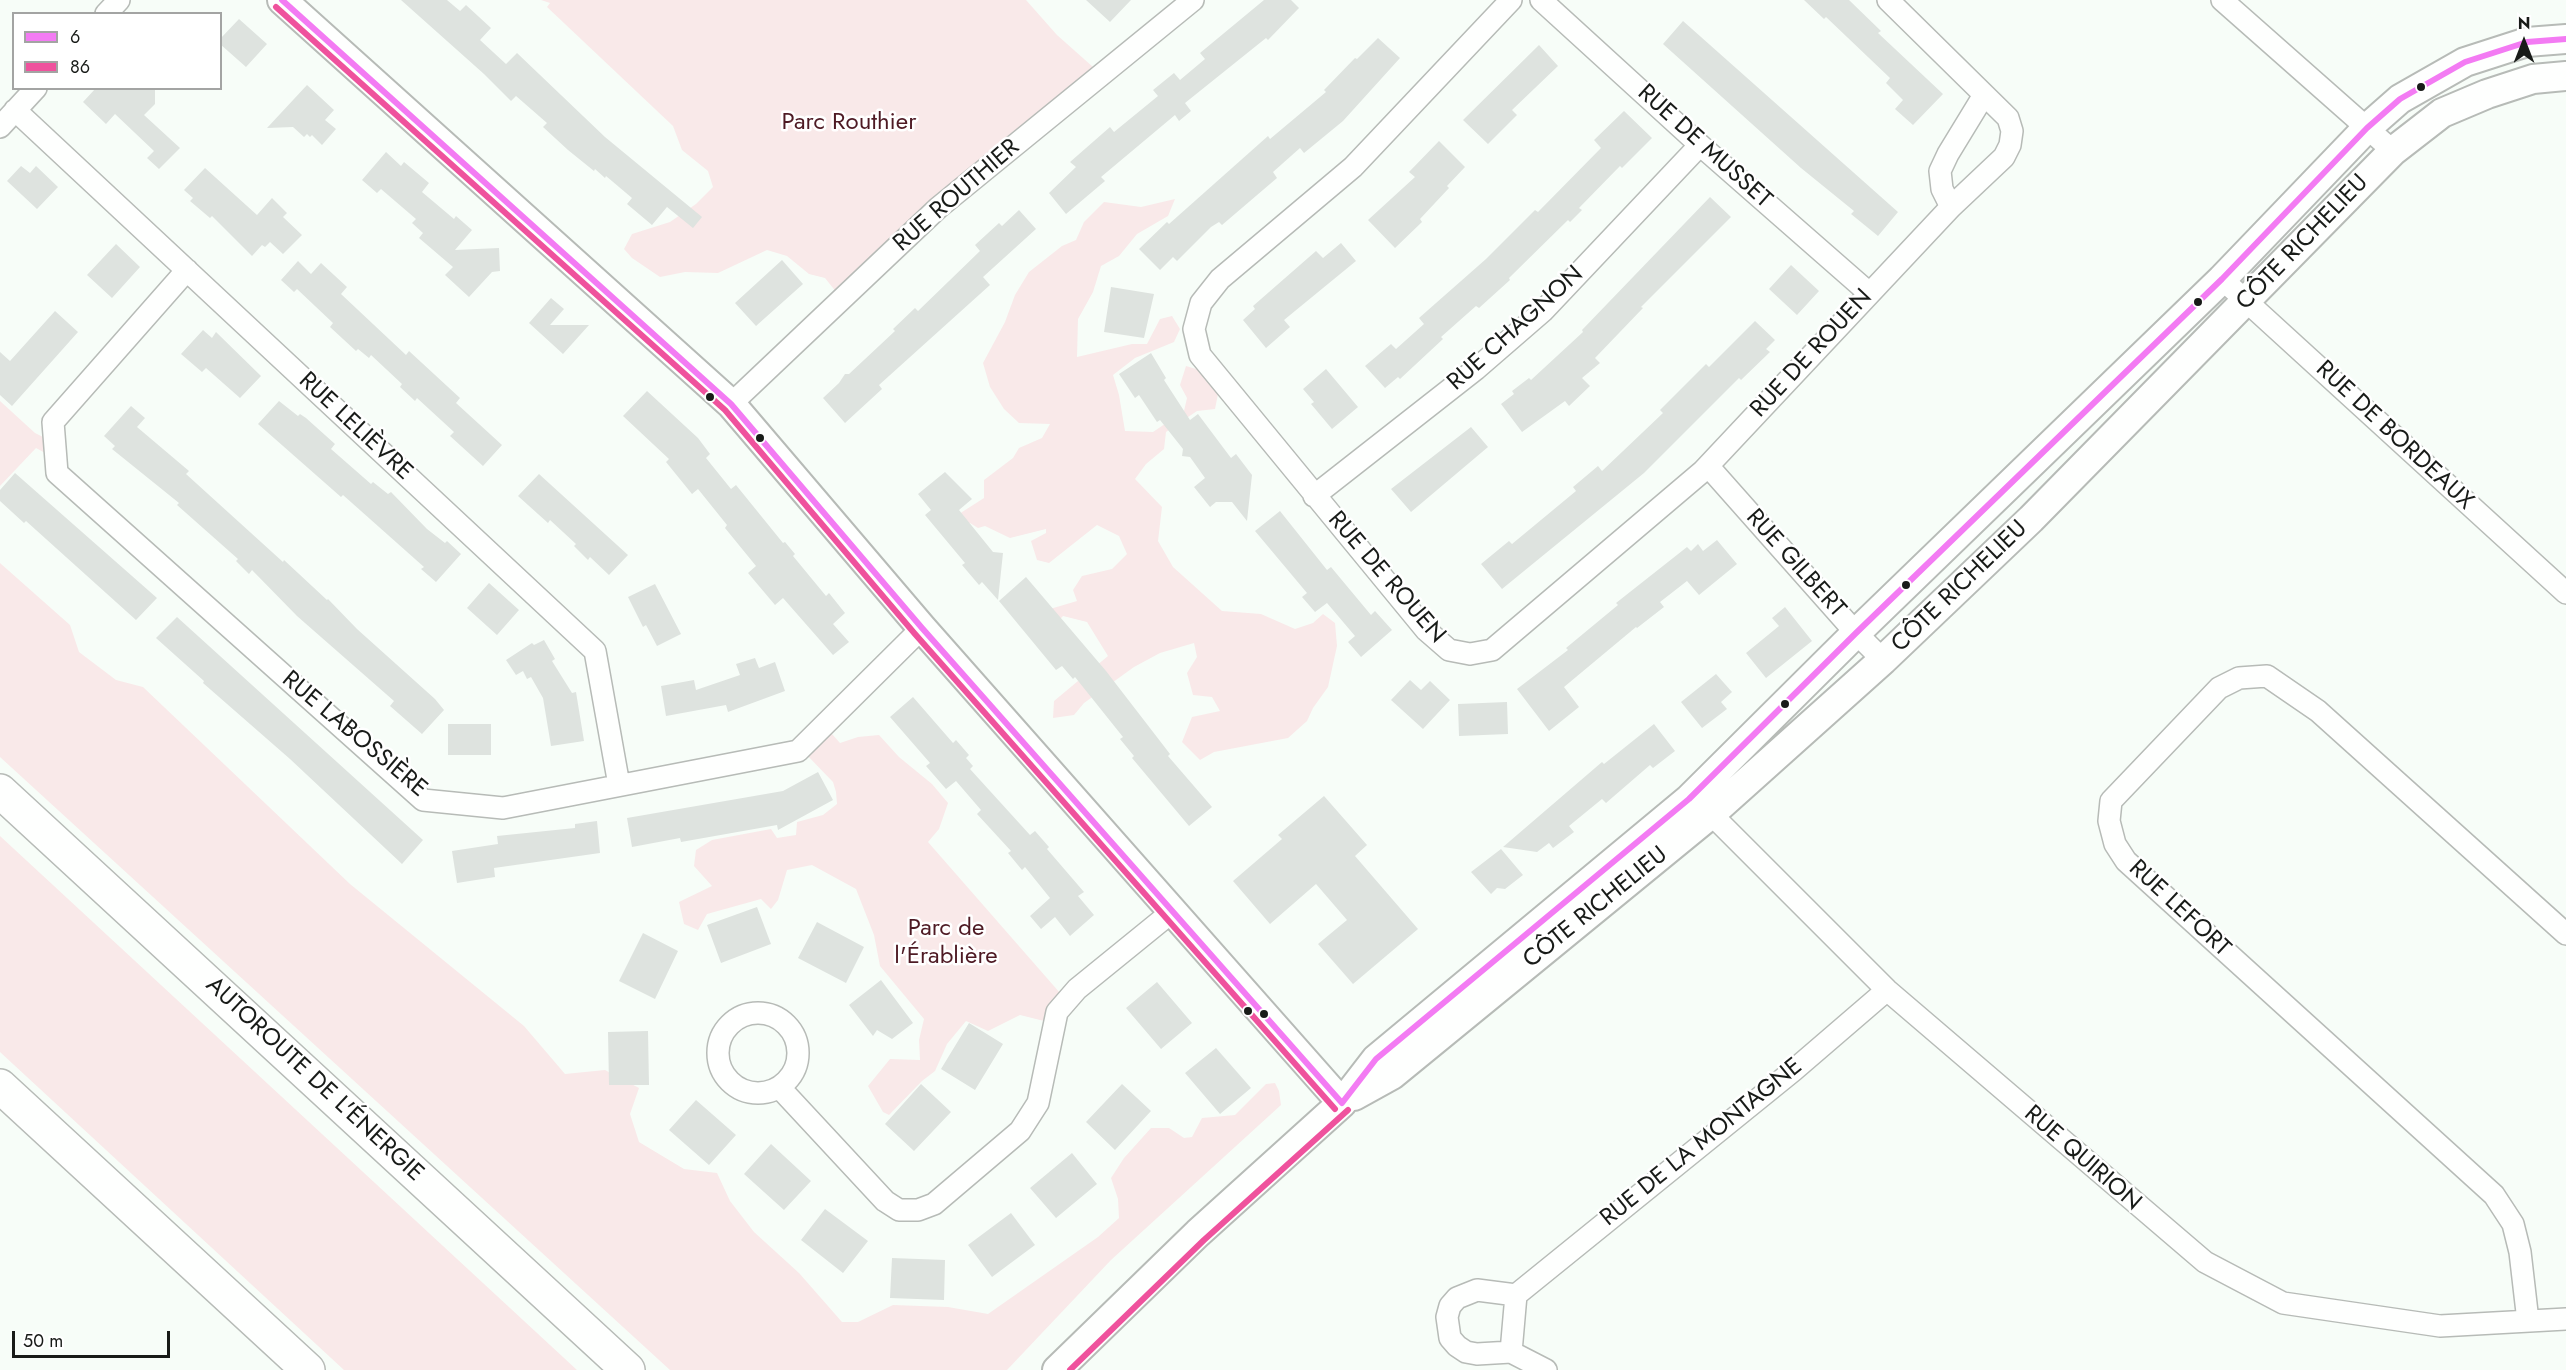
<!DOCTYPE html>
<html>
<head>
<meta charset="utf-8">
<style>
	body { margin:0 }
	#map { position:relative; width:2566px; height:1370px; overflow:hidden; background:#f7fdf8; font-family:Jost,sans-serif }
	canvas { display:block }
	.legend { position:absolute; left:12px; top:12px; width:210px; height:78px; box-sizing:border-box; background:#fff; border:2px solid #a3a4a3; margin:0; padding:8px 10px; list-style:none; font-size:18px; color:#181b18 }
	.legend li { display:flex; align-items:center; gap:12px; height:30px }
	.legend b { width:30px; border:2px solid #a3a4a3 }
	.north { position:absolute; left:2494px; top:12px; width:60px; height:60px; -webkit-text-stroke:4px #fff; paint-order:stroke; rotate:0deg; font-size:16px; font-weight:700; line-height:24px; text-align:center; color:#181b18 }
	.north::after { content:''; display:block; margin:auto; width:21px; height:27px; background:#181b18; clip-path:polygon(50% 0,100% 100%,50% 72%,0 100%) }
	.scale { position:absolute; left:12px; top:1331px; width:158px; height:27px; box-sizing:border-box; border:3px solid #181b18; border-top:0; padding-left:8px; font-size:18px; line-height:21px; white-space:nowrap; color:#181b18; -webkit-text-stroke:4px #fff; paint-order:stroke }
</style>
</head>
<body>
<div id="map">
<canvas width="2566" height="1370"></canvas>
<ul class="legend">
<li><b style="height:8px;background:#f37bf3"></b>6</li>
<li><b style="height:8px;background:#ef529d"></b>86</li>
</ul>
<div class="north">N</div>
<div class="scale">50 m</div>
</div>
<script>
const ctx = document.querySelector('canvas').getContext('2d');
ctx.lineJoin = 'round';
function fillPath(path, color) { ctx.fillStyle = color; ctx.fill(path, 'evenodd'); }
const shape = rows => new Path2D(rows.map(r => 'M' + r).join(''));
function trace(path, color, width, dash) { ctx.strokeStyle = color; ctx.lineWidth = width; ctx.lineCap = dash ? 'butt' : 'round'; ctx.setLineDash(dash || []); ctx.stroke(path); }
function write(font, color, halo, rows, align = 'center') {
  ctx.font = font + ' Jost,sans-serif'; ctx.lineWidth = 5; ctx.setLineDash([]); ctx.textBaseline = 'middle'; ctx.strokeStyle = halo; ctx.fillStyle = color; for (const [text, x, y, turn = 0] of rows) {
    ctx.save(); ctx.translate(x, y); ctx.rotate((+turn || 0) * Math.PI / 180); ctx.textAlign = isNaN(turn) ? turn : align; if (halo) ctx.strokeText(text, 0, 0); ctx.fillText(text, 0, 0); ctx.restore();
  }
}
fillPath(shape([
	[541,0,1026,0,1057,35,1102,75,837,293,825,278,809,274,787,256,767,250,718,273,685,272,660,277,632,258,624,249,632,234,670,222,696,204,713,187,708,171,682,150,673,126,547,7,550,3],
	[1175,199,1168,216,1137,234,1119,256,1101,266,1093,292,1078,319,1077,357,1132,344,1147,344,1160,319,1172,316,1180,329,1174,342,1135,358,1113,375,1119,395,1125,431,1153,432,1184,411,1187,398,1180,385,1186,366,1203,371,1218,394,1215,409,1197,411,1166,432,1164,449,1146,464,1135,479,1162,507,1158,541,1173,567,1222,611,1261,614,1295,629,1313,623,1323,614,1335,623,1337,646,1328,687,1313,708,1307,721,1288,738,1214,752,1200,760,1182,742,1192,717,1220,711,1212,697,1193,695,1187,673,1197,657,1194,643,1160,653,1134,667,1084,703,1074,715,1053,718,1054,701,1108,656,1087,622,1063,616,1048,632,1050,609,1077,601,1073,590,1082,576,1112,569,1127,554,1119,536,1097,525,1049,563,1037,560,1031,541,1046,533,1046,529,1010,538,985,526,978,528,970,523,962,529,959,514,984,498,984,480,1013,458,1019,448,1042,438,1050,424,1019,423,1004,409,990,387,983,363,1005,322,1015,295,1029,272,1062,246,1076,240,1084,222,1104,202,1141,207],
	[0,401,35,433,55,443,56,459,36,448,0,486],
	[0,563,70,625,79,652,116,680,143,687,350,884,524,1026,565,1074,605,1070,639,1088,630,1114,639,1142,684,1169,717,1173,730,1201,754,1232,799,1273,842,1322,858,1322,893,1305,948,1307,988,1314,1098,1237,1119,1218,1118,1199,1111,1178,1124,1158,1151,1128,1169,1128,1184,1138,1192,1137,1202,1118,1235,1115,1266,1084,1275,1083,1279,1091,1281,1105,1111,1260,1007,1370,670,1370,0,757],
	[824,725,840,743,858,737,879,735,899,757,932,784,948,803,939,829,928,842,1067,1001,1048,1022,1020,1015,988,1031,966,1021,947,1044,935,1071,922,1081,889,1115,883,1112,868,1086,890,1059,920,1060,919,1040,924,1019,880,966,874,935,856,889,812,865,787,870,778,900,771,909,761,899,707,914,698,930,684,924,679,902,712,886,694,866,696,850,712,840,771,829,777,838,796,835,797,822,823,815,837,804,836,792,833,782,802,750],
	[0,836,577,1370,344,1370,0,1052]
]), '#f9e9e9');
fillPath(shape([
	[401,0,447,0,460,11,466,5,491,28,480,40,506,64,517,53,605,137,702,217,693,228,667,207,652,225,627,204,632,198,606,176,605,178,595,169,594,171,568,150,543,127,547,123,516,96,511,101,484,74],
	[1086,0,1131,0,1110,22],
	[1264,0,1291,0,1299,8,1268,40,1266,38,1185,103,1191,111,1179,121,1175,115,1101,177,1105,181,1066,214,1049,193,1076,167,1070,162,1110,127,1114,132,1158,96,1153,90,1174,73,1180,80,1205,59,1200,53],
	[1804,0,1849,0,1881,31,1878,33,1943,94,1913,125,1895,109,1903,100,1886,83,1890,78,1826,17,1824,19],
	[239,19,267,44,246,67,220,44,220,39],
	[1683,21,1898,212,1878,236,1851,214,1854,211,1801,168,1663,44],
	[1378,38,1400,58,1343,121,1304,153,1300,148,1273,172,1277,178,1222,225,1219,222,1211,227,1177,261,1173,257,1160,270,1139,249,1167,222,1169,224,1268,136,1270,139,1326,92,1324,90,1355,58,1357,59],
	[1539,45,1558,66,1512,110,1517,115,1488,144,1463,120],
	[307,85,334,110,325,120,336,129,322,145,312,135,310,137,307,134,304,137,293,127,267,128],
	[96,88,155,88,155,104,144,115,180,148,159,169,147,158,154,151,115,114,106,124,83,102],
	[1624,111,1652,138,1622,168,1620,166,1579,208,1582,210,1570,222,1568,220,1509,278,1510,280,1479,308,1476,306,1441,337,1443,339,1400,379,1398,377,1385,388,1365,366,1391,344,1396,349,1424,324,1419,318,1486,259,1535,210,1538,212,1601,148,1594,140],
	[1439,141,1465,167,1447,186,1449,188,1420,219,1422,222,1395,248,1368,220,1415,177,1409,172],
	[386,152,401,166,404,162,429,183,422,192,454,219,456,216,472,230,455,250,499,248,500,271,492,272,469,297,445,275,453,267,419,238,423,233,412,223,416,219,381,189,377,193,362,180],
	[21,166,30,173,36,166,58,187,37,209,7,181],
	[205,168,257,215,272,198,287,213,283,217,302,235,283,254,270,242,265,247,262,245,252,256,212,216,210,218,190,201,193,198,184,190],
	[1710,197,1731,217,1641,307,1643,308,1595,358,1600,363,1582,378,1590,386,1569,406,1565,401,1522,432,1501,404,1514,394,1512,391,1529,378,1531,380,1583,332,1582,330],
	[1019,210,1036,229,983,277,990,285,879,385,882,389,845,423,823,398,839,383,845,374,849,374,895,331,893,329,915,308,918,311,980,251,975,245,999,223,1002,226],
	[1341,243,1356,261,1284,320,1290,327,1266,348,1243,320,1255,309,1253,306,1316,251,1323,258],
	[116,244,140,267,112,298,87,275],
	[782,260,803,284,756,326,735,303],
	[298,261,311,274,321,263,347,287,341,294,406,355,409,351,460,398,456,403,502,445,483,466,450,436,454,432,417,398,415,401,400,387,402,384,371,355,369,358,358,349,356,351,330,327,333,323,297,289,294,292,281,280],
	[1791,265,1819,291,1797,315,1769,289],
	[1111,287,1154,294,1144,338,1104,332],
	[551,298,564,309,550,325,589,325,563,354,529,323],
	[55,311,78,332,12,406,0,395,0,352,10,361],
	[1755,321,1775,340,1766,349,1770,352,1741,380,1739,378,1644,473,1502,589,1481,564,1509,541,1512,544,1576,491,1573,487,1598,466,1602,471,1663,413,1660,410,1706,364,1709,367],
	[203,330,212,338,216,332,261,376,240,398,206,368,202,372,181,354],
	[1151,353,1166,378,1164,380,1190,420,1198,414,1231,458,1236,454,1252,475,1247,521,1232,502,1216,502,1210,507,1194,487,1205,478,1190,457,1182,456,1183,449,1160,420,1157,422,1139,395,1135,398,1119,374],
	[1326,369,1358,407,1332,429,1311,404,1314,402,1303,389],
	[647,391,698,438,710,454,706,458,731,489,736,485,783,543,785,542,795,554,793,556,826,596,829,593,845,613,833,624,849,642,833,655,783,598,775,605,748,573,756,566,725,528,727,525,698,489,692,494,666,462,669,459,623,416],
	[279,401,298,416,300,414,306,418,335,444,331,449,371,484,373,482,388,494,391,492,427,529,445,543,447,541,461,554,436,582,421,569,424,567,343,495,341,497,258,424],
	[131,406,145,418,137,427,189,471,186,474,283,562,284,560,327,600,328,599,357,629,435,699,444,710,422,734,390,706,394,701,297,616,252,570,249,574,236,561,238,559,177,505,179,503,112,449,115,446,104,436],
	[1471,427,1488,447,1411,512,1391,489],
	[945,472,972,499,959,510,993,552,1003,553,998,600,982,582,979,585,962,565,965,563,925,515,931,510,918,494],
	[15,473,157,598,136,620,26,521,24,523,0,501,0,490],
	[539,474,628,555,609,575,590,557,588,560,574,546,576,544,550,520,548,523,518,496],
	[1280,511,1327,570,1331,567,1371,615,1375,611,1392,630,1361,657,1348,642,1355,636,1327,603,1315,612,1302,597,1307,593,1255,531],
	[1717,540,1737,564,1699,595,1687,581,1660,602,1664,607,1637,628,1636,627,1564,687,1579,707,1549,731,1517,689,1568,650,1566,648,1618,605,1616,603,1687,547,1691,551,1698,544,1703,551],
	[1026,577,1106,671,1170,754,1168,756,1212,807,1189,826,1132,758,1134,756,1120,739,1123,737,1075,677,1073,679,1062,666,1056,670,999,601],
	[489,583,519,610,497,635,467,608],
	[655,584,681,634,657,646,646,625,643,627,628,597],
	[1785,607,1812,641,1766,678,1746,653,1779,626,1772,618],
	[177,617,423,840,402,864,290,759,203,683,204,681,156,638],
	[544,640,555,659,552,661,572,693,576,692,584,741,551,746,543,698,531,677,527,679,523,671,516,675,506,660,532,643,534,645],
	[755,658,759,668,775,662,785,691,728,712,726,705,666,716,661,686,694,680,696,690,740,675,736,664],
	[1716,674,1732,692,1721,702,1727,709,1702,728,1681,702],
	[1410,680,1421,690,1430,681,1450,700,1423,729,1391,700],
	[913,697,953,743,956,740,969,755,966,758,973,766,970,769,1030,835,1035,831,1049,847,1047,849,1084,892,1078,896,1094,915,1070,936,1055,917,1041,929,1030,916,1050,898,1025,867,1022,870,1008,853,1011,851,977,814,981,810,956,781,946,789,926,766,930,763,890,717],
	[1507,702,1508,734,1459,736,1458,704],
	[448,724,491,724,491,755,448,755],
	[1654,724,1675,751,1653,768,1650,765,1606,803,1602,799,1569,826,1574,832,1553,848,1549,843,1537,852,1503,847,1602,762,1604,764],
	[818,772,833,800,778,830,777,825,681,842,680,838,632,847,627,818,783,791],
	[1324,796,1367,845,1355,856,1418,929,1353,984,1318,944,1347,920,1316,884,1270,924,1233,881,1282,839,1278,835],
	[597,821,600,853,494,868,495,877,457,883,452,851,498,844,497,836,575,828,575,824],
	[1501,849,1523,875,1505,889,1497,888,1491,894,1471,872],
	[757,907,771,944,721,963,707,925],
	[817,922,864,947,846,983,798,958],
	[643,933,678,951,655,999,619,981],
	[881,980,913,1023,892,1039,877,1030,873,1036,849,1005],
	[1157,982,1192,1023,1161,1049,1126,1008],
	[969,1023,1003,1044,975,1090,941,1069],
	[648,1031,649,1085,609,1085,608,1032],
	[1216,1048,1251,1088,1220,1114,1185,1073],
	[921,1084,951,1112,914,1151,885,1124],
	[1122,1084,1151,1111,1115,1150,1086,1122],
	[696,1100,736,1135,709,1165,669,1130],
	[771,1144,811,1181,784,1210,744,1174],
	[1072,1153,1097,1184,1056,1218,1030,1188],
	[825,1209,868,1241,843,1273,801,1240],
	[1011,1213,1035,1245,992,1277,968,1245],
	[892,1258,945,1260,944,1300,890,1298]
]), '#dee3df');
const street = shape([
	[1511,0,1353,167,1220,279,1201,303,1194,329,1200,355,1426,630,1449,650,1470,654,1492,650,1703,471,1951,207,2004,157,2010,145,2012,131,2008,118,1888,0],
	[1541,0,1700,145,1869,293],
	[2222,0,2393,151],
	[106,14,119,0],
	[15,110,595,651,619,785],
	[0,127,36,88],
	[1951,207,1942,189,1940,171,1948,154,1984,95],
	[187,270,53,422,57,473,423,800,503,808,798,751,922,628],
	[2222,279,2566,593],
	[731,404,938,208,1193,0],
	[1708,466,1856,633,1883,660],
	[1314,496,1476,369,1543,311,1700,145],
	[1699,806,1711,814,1887,990,2205,1262,2283,1303,2440,1326,2566,1319],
	'718 1053a40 40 0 1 1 80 0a40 40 0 1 1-80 0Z',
	[779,1087,885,1201,899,1210,918,1210,934,1204,1020,1131,1038,1103,1057,1012,1077,989,1173,911],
	[1516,1295,1477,1290,1457,1298,1450,1306,1447,1317,1450,1338,1457,1346,1466,1352,1477,1354,1511,1352,1546,1370],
	[2528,1321,2520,1252,2513,1224,2494,1195,2126,861,2115,844,2109,821,2111,801,2219,688,2239,678,2267,676,2318,711,2566,934],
	[1511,1352,1516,1295,1794,1070,1887,990]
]);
const secondary = shape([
	[282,0,731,404,922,628,1342,1103],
	[1354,1096,1392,1075,1711,814,1883,660,2031,519,2393,151,2442,113,2487,94,2533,79,2566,76],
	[1057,1370,1198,1233,1342,1103,1376,1059,1689,799,1856,633,2222,279,2367,128,2400,99,2465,62,2527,42,2566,39]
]);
const highway = shape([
	[0,791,628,1370],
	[0,1086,308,1370]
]);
trace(street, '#b7bbb7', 24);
trace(secondary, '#b7bbb7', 32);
trace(highway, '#b7bbb7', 36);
trace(street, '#fefffe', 21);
trace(secondary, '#fefffe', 28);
trace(highway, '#fefffe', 33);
trace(shape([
	[282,0,731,404,922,628,1342,1103],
	[1342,1103,1376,1059,1689,799,1856,633,2222,279,2367,128,2400,99,2465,62,2527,42,2566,39]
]), '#f37bf3', 6);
trace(shape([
	[276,7,725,410,915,634,1335,1109],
	[1070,1370,1204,1240,1348,1110]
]), '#ef529d', 6);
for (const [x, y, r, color] of [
	[2421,87,5,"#181b18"],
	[2198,302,5,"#181b18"],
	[710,397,5,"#181b18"],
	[760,438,5,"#181b18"],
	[1906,585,5,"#181b18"],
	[1785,704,5,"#181b18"],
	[1248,1011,5,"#181b18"],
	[1264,1014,5,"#181b18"]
]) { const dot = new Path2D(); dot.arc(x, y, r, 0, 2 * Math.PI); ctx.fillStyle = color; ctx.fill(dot); trace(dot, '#fff', 2); }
write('24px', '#4e1a24', '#fff', [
	["Parc Routhier",849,123],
	["Parc de",946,929],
	["l'Érablière",946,957]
]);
write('24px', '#181b18', '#fff', [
	["RUE DE MUSSET",1704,147,42],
	["RUE ROUTHIER",957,196,-41],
	["CÔTE RICHELIEU",2303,243,-46],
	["RUE CHAGNON",1516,329,-42],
	["RUE DE ROUEN",1812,354,-47],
	["RUE LELIÈVRE",355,427,43],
	["RUE DE BORDEAUX",2394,436,43],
	["RUE GILBERT",1795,564,48],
	["RUE DE ROUEN",1386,578,49],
	["CÔTE RICHELIEU",1960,587,-44],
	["RUE LABOSSIÈRE",354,735,40],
	["CÔTE RICHELIEU",1596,908,-39],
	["RUE LEFORT",2179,909,43],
	["AUTOROUTE DE L'ÉNERGIE",314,1080,43],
	["RUE DE LA MONTAGNE",1702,1143,-39],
	["RUE QUIRION",2082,1159,41]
]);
</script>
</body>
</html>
